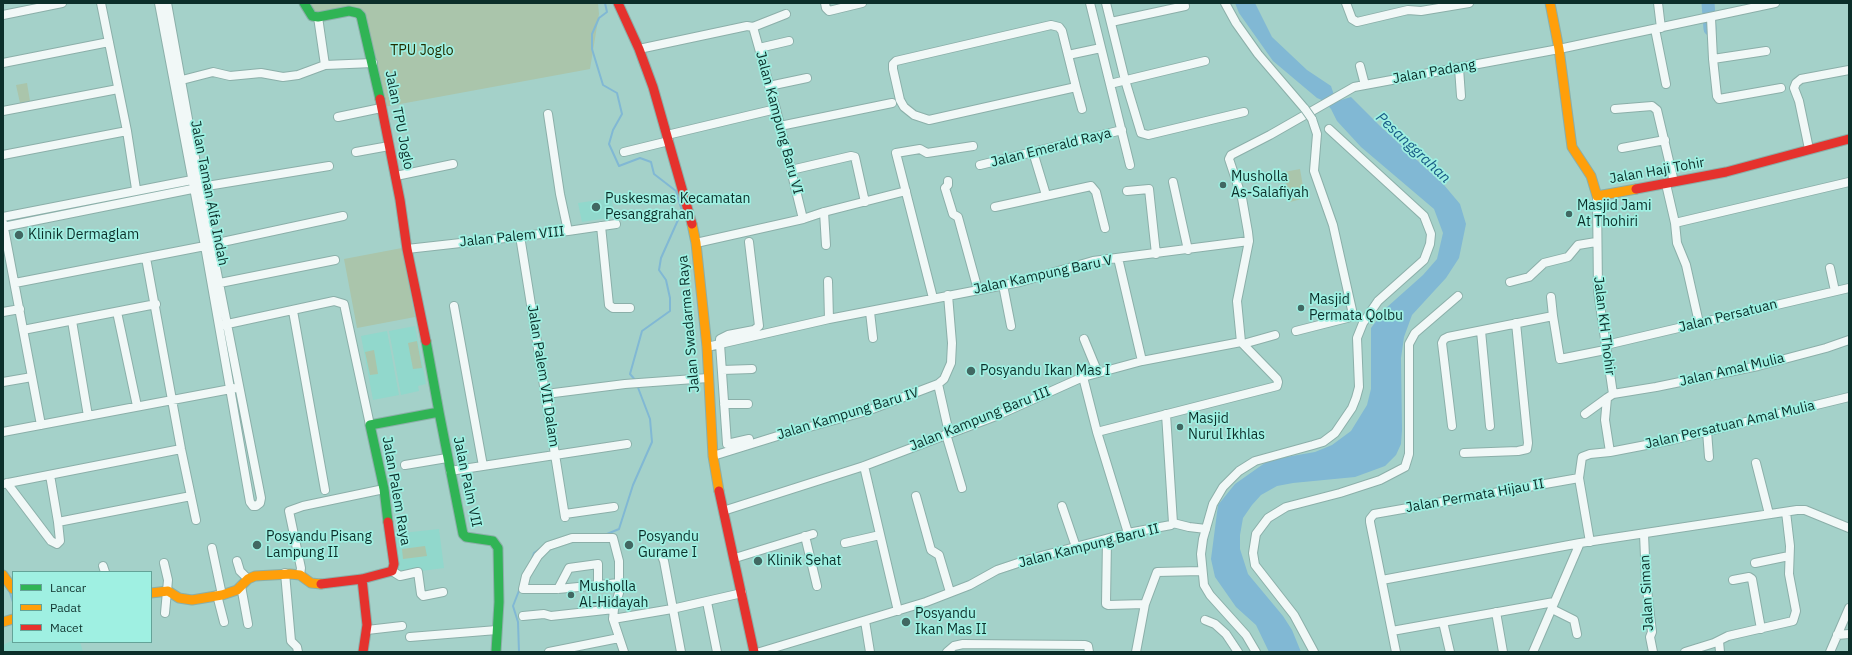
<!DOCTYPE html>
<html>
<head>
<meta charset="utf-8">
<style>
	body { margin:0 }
	#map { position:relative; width:1852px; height:655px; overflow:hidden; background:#a4d1c9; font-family:"IBM Plex Sans",sans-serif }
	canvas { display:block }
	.frame { position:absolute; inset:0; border:4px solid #0c2f2a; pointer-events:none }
	.legend { position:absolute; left:12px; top:571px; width:140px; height:72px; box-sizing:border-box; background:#9ff0e2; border:1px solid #64a398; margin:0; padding:5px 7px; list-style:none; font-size:12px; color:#0c2f2a }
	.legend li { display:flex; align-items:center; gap:8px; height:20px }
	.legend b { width:20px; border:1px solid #64a398 }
</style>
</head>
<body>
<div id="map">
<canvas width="1852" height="655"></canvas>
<div class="frame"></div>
<ul class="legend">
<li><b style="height:5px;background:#30b455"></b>Lancar</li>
<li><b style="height:5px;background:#ff9f0a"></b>Padat</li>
<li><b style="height:5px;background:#e5322d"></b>Macet</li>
</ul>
</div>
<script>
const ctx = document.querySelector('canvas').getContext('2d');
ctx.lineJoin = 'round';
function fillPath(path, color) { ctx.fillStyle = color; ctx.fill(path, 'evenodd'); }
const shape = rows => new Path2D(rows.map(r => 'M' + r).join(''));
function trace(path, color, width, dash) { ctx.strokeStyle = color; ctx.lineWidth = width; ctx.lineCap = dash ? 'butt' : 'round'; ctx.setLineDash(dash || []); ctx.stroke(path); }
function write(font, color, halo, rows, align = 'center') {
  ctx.font = font + ' "IBM Plex Sans",sans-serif'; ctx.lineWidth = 3.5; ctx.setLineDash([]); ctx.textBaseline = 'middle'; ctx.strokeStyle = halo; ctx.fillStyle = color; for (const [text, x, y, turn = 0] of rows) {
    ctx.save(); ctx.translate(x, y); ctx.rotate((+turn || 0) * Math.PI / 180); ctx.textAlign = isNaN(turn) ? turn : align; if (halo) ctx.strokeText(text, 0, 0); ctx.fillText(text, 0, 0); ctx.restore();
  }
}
fillPath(shape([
	[612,198,614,217,582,222,578,203],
	[415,326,426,384,418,386,419,391,401,395,389,331],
	[387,331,399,395,373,400,361,336],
	[439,529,444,568,398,574,393,534],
	[13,640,13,642,80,642,83,652,3,652,3,645]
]), '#91d8cc');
fillPath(shape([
	[311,3,598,3,599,14,590,69,384,107,361,9,321,17,313,9],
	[27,83,30,101,20,103,16,85],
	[1300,169,1305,198,1290,202,1284,172],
	[402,248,415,317,357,328,344,259],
	[417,341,422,368,413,369,408,343],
	[374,350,378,374,370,375,365,352],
	[425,546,427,556,403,559,402,549]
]), '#aac5ab');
fillPath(shape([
	[1235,3,1255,3,1272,37,1307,70,1331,86,1334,95,1341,100,1351,97,1380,126,1444,185,1460,204,1466,224,1459,258,1446,278,1412,315,1404,337,1401,358,1402,430,1401,444,1396,455,1385,466,1355,477,1293,483,1277,486,1261,495,1252,505,1243,518,1240,535,1240,549,1248,574,1283,616,1292,630,1301,652,1269,652,1256,625,1236,607,1215,577,1211,559,1218,505,1235,484,1269,460,1315,452,1332,445,1351,431,1367,405,1371,389,1371,328,1386,308,1423,275,1437,259,1443,233,1434,209,1361,147,1337,121,1331,109,1324,101,1317,98,1273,61,1239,13]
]), '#81b8d4');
trace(shape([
	[605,3,607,12,599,18,592,34,592,49,603,85,617,93,622,114,613,130,609,144,619,166,640,158,651,162,654,174,676,191,682,211,661,258,659,270,666,280,670,298,670,311,642,331,630,374,636,381],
	[607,534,619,529,633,485,652,442,650,419,637,385],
	[532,559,534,553,541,548],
	[10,593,13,602],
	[519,652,518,622,513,606,520,588]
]), '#81b8d4', 2);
trace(shape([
	[1708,3,1710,29]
]), '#81b8d4', 13);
const street = shape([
	[101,3,127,131,136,189],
	[159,3,205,246,250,502,253,506,256,506,260,503,261,498,201,191,167,3],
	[825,3,826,8,829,11,862,3],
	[1090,3,1130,165],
	[1106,3,1125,80,1141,133,1148,135,1244,112],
	[1225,3,1236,23,1258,54,1305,109],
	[1346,3,1352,19,1357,22,1408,10,1421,11,1469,3],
	[1658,3,1661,28],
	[3,15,62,3],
	[1711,18,1713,59,1717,96,1719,99,1781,88],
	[1111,22,1185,6],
	[1051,25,1059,27,1062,31,1076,87,929,120,914,115,904,107,900,100,893,69,893,64,896,61,1051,25],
	[753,27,776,109,803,219],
	[1655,29,1666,84],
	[759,48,789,41],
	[639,49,747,26,753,27,786,14],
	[1068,55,1101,48],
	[1713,59,1766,51],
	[3,63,109,42],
	[325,65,373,63],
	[1360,66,1365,85],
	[1459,68,1461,96],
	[182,80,213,72,230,76,261,73,283,77,298,75,325,65,318,17],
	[1110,84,1205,61],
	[769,86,807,78],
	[1076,87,1082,109],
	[1615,109,1652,106,1657,110,1674,182],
	[3,111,118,89],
	[548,114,560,194,568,231],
	[338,117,381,108],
	[780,126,892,103],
	[667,135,776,109],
	[1622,148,1665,140],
	[1809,149,1799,101,1794,88,1796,83,1801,79,1849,70],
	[356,152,389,146],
	[624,152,669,141],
	[1033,152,1046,195],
	[3,155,127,131],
	[980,165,1122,130],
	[791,170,851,156,855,157,865,202],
	[396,176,453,164],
	[948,181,948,185,945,188,953,214,958,217,978,290],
	[1173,182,1188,250],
	[1666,184,1675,223,1677,243,1686,265,1699,323],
	[1127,191,1149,189,1156,254],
	[1597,196,1598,291,1613,394,1607,398,1605,420,1610,452],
	[995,207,1091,186,1096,192,1105,228],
	[824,212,826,245],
	[3,217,197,179],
	[3,223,41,425],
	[1675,223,1849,182],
	[601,226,609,305,613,308,630,308],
	[3,227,207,186,329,166],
	[520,236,565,517],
	[749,242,759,326,754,330,728,335,720,339,720,344,727,444,749,439],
	[696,243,803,219,824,212,906,191],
	[213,244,343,216],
	[407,249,568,231,616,224],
	[146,258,181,449,196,520],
	[1118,258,1142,361],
	[1830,268,1835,291],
	[828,281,829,319],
	[1510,282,1529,277,1544,263,1568,257,1578,245,1596,242],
	[15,283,205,246],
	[220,283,335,260],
	[1003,285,1011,326],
	[1551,297,1553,316],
	[933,298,896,153,920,149,927,153,973,146],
	[454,306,483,466],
	[293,311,325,490],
	[3,312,20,309],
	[117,312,137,406],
	[870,312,873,338],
	[72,321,88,416],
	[223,325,334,301,344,304,370,425],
	[23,330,156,304],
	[1296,331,1347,318,1350,317,1352,310,1333,225,1314,171,1317,134,1312,119],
	[1481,331,1490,426],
	[1084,339,1098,373],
	[1241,342,1237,301,1249,241,1248,232,1242,198,1229,159,1231,155,1270,135,1354,87,1559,49,1775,3],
	[1243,344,1275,335],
	[1606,345,1849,288],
	[707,347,829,319,1020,282,1093,261,1249,241],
	[722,370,752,369],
	[1083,377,1097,432,1128,533],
	[3,382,32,377],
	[938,384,949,433],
	[546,394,625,384,708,378],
	[1613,394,1656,387,1758,366,1826,348,1849,340],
	[724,404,748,404],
	[1585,414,1607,398],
	[1452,426,1442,343,1444,339,1448,337,1553,316,1560,359,1605,350],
	[1707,431,1709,457],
	[3,432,236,388],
	[1097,432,1277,386,1278,382,1277,379,1241,342],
	[946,434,962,488],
	[1464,453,1518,451,1527,449,1528,443,1516,323],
	[713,456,784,434,867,411,938,384,944,379,951,363,952,343,948,295],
	[1756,463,1769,514],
	[405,465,447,458],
	[864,466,898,611],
	[450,471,627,444],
	[1579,478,1582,457,1590,454,1610,452,1672,440,1849,397],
	[7,483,51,541,57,544,60,541,58,522,50,475],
	[3,484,181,449],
	[916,496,931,550,939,555,950,592],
	[1062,506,1076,547],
	[723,511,864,466,996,416,1083,377,1142,361,1241,342],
	[565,514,614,507],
	[58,522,191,496],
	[1173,523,1189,527,1206,529],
	[1644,534,1646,581,1652,632,1650,637,1653,652],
	[805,536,817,586],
	[1107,539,1106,604,1108,605,1145,604,1136,652],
	[845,543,880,535],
	[212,548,222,595],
	[661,554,664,561,681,652],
	[735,558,813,534],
	[237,561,240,571,248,579],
	[164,563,168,580,165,613],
	[1755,563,1789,556],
	[103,566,105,572],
	[392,571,400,576,418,572,421,594,423,596,443,592],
	[285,573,291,641,297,647,298,652],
	[300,575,301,568,289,511,303,506,384,489],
	[1382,580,1580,543],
	[1733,580,1749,577,1752,579,1761,629],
	[619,583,558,589,523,589,526,576,538,556,548,546,572,538,613,538,619,561,619,593,614,609,613,619,624,652],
	[241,586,248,624],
	[558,589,569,568,598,564,598,585],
	[217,595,224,622],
	[707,602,717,652],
	[1145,604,1157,572,1201,571],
	[1552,609,1574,620,1577,634],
	[1496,612,1503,652],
	[523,616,544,614,551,616,614,609],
	[613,619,672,609,742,593],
	[1205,620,1215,624,1226,634,1238,652],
	[865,621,870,652],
	[1443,622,1450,652],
	[367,630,402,626],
	[1392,631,1554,602],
	[1837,635,1849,634],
	[410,637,497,630],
	[1719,641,1720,652],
	[549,652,619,638],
	[760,652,926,602,970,585,997,570,1030,559,1128,533,1171,525,1173,523,1166,414],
	[947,652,954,646,963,644,1085,645,1088,646,1089,652],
	[1256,652,1246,635,1210,595,1204,585,1201,554,1203,539,1213,504,1223,487,1239,471,1255,461,1313,445,1323,442,1335,433,1352,408,1356,398,1359,387,1357,338,1363,323,1378,301,1424,260,1430,244,1431,234,1424,216,1329,129],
	[1314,652,1294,615,1255,565,1253,553,1256,534,1268,518,1286,507,1340,493,1380,480,1405,467,1409,454,1409,344,1415,333,1458,296],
	[1396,652,1370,522,1370,519,1374,514,1579,478,1590,542],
	[1533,652,1580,543,1797,510,1805,510,1849,528],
	[1685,652,1714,643,1728,636,1793,621,1796,611,1789,574,1790,546,1786,512],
	[1830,652,1849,608]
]);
const fast = shape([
	[304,3,312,16,318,17,349,11,358,13,361,16,380,99],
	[439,412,463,534,466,537,493,541,498,548,499,602,496,652],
	[388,522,384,489,370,425,439,412,426,341]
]);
const slow = shape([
	[1550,3,1559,49,1572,147,1591,176,1597,196,1636,189],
	[692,224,696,243,707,347,713,456,719,491],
	[3,575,13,589],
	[151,593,168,591,179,598,192,600,222,595,237,590,248,579,255,576,290,574,300,575,311,583,321,584],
	[3,622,13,619]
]);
const jam = shape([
	[618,3,639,49,653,87,692,224],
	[380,99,400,200,407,249,426,341],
	[1636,189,1726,172,1849,139],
	[719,491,754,652],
	[362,579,367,625,363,652],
	[321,584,362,579,392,571,394,564,388,522]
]);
trace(street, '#8bafa9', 10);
trace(fast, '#8bafa9', 11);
trace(slow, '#8bafa9', 11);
trace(jam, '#8bafa9', 11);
trace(street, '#f1f8f7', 8);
trace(fast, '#30b455', 9);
trace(slow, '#ff9f0a', 9);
trace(jam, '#e5322d', 9);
const streetBridge = shape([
	[1305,109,1312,119]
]);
trace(streetBridge, '#8bafa9', 10, []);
trace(streetBridge, '#f1f8f7', 8);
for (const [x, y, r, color] of [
	[1223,185,4,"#416862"],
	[596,207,5,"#416862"],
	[1569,214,4,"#416862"],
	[19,235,5,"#416862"],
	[1301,308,4,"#416862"],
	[971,371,5,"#416862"],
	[1180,427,4,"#416862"],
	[257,545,5,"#416862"],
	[629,545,5,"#416862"],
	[758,561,5,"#416862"],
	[571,595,4,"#416862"],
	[906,622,5,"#416862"]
]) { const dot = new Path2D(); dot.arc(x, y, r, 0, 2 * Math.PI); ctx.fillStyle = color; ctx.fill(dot); trace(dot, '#9ff0e2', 1.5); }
write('14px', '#232e00', '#9ff0e2', [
	["TPU Joglo",422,51]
]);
write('14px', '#0c2f2a', '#9ff0e2', [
	["Jalan Padang",1434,72,-10],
	["Jalan TPU Joglo",399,120,79],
	["Jalan Kampung Baru VI",779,123,75],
	["Jalan Emerald Raya",1051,148,-14],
	["Jalan Haji Tohir",1657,171,-10],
	["Jalan Taman Alfa Indah",209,193,79],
	["Jalan Palem VIII",512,237,-6],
	["Jalan Kampung Baru V",1043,275,-12],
	["Jalan Persatuan",1728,316,-14],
	["Jalan Swadarma Raya",689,324,-95],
	["Jalan KH Thohir",1604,326,83],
	["Jalan Amal Mulia",1732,370,-13],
	["Jalan Palem VII Dalam",543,376,81],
	["Jalan Kampung Baru IV",848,414,-17],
	["Jalan Kampung Baru III",980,419,-22],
	["Jalan Persatuan Amal Mulia",1730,425,-13],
	["Jalan Palm VII",467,482,78],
	["Jalan Palem Raya",396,491,80],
	["Jalan Permata Hijau II",1475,496,-10],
	["Jalan Kampung Baru II",1089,546,-14],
	["Jalan Siman",1647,593,-93]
]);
write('14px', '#0c2f2a', '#9ff0e2', [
	["Musholla",1231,177],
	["As-Salafiyah",1231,193],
	["Puskesmas Kecamatan",605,199],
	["Pesanggrahan",605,215],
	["Masjid Jami",1577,206],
	["At Thohiri",1577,222],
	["Klinik Dermaglam",28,235],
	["Masjid",1309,300],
	["Permata Qolbu",1309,316],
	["Posyandu Ikan Mas I",980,371],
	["Masjid",1188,419],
	["Nurul Ikhlas",1188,435],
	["Posyandu Pisang",266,537],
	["Lampung II",266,553],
	["Posyandu",638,537],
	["Gurame I",638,553],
	["Klinik Sehat",767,561],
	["Musholla",579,587],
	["Al-Hidayah",579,603],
	["Posyandu",915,614],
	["Ikan Mas II",915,630]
], 'left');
write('italic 15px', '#195c87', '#9ff0e2', [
	["Pesanggrahan",1413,148,43]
]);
</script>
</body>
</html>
